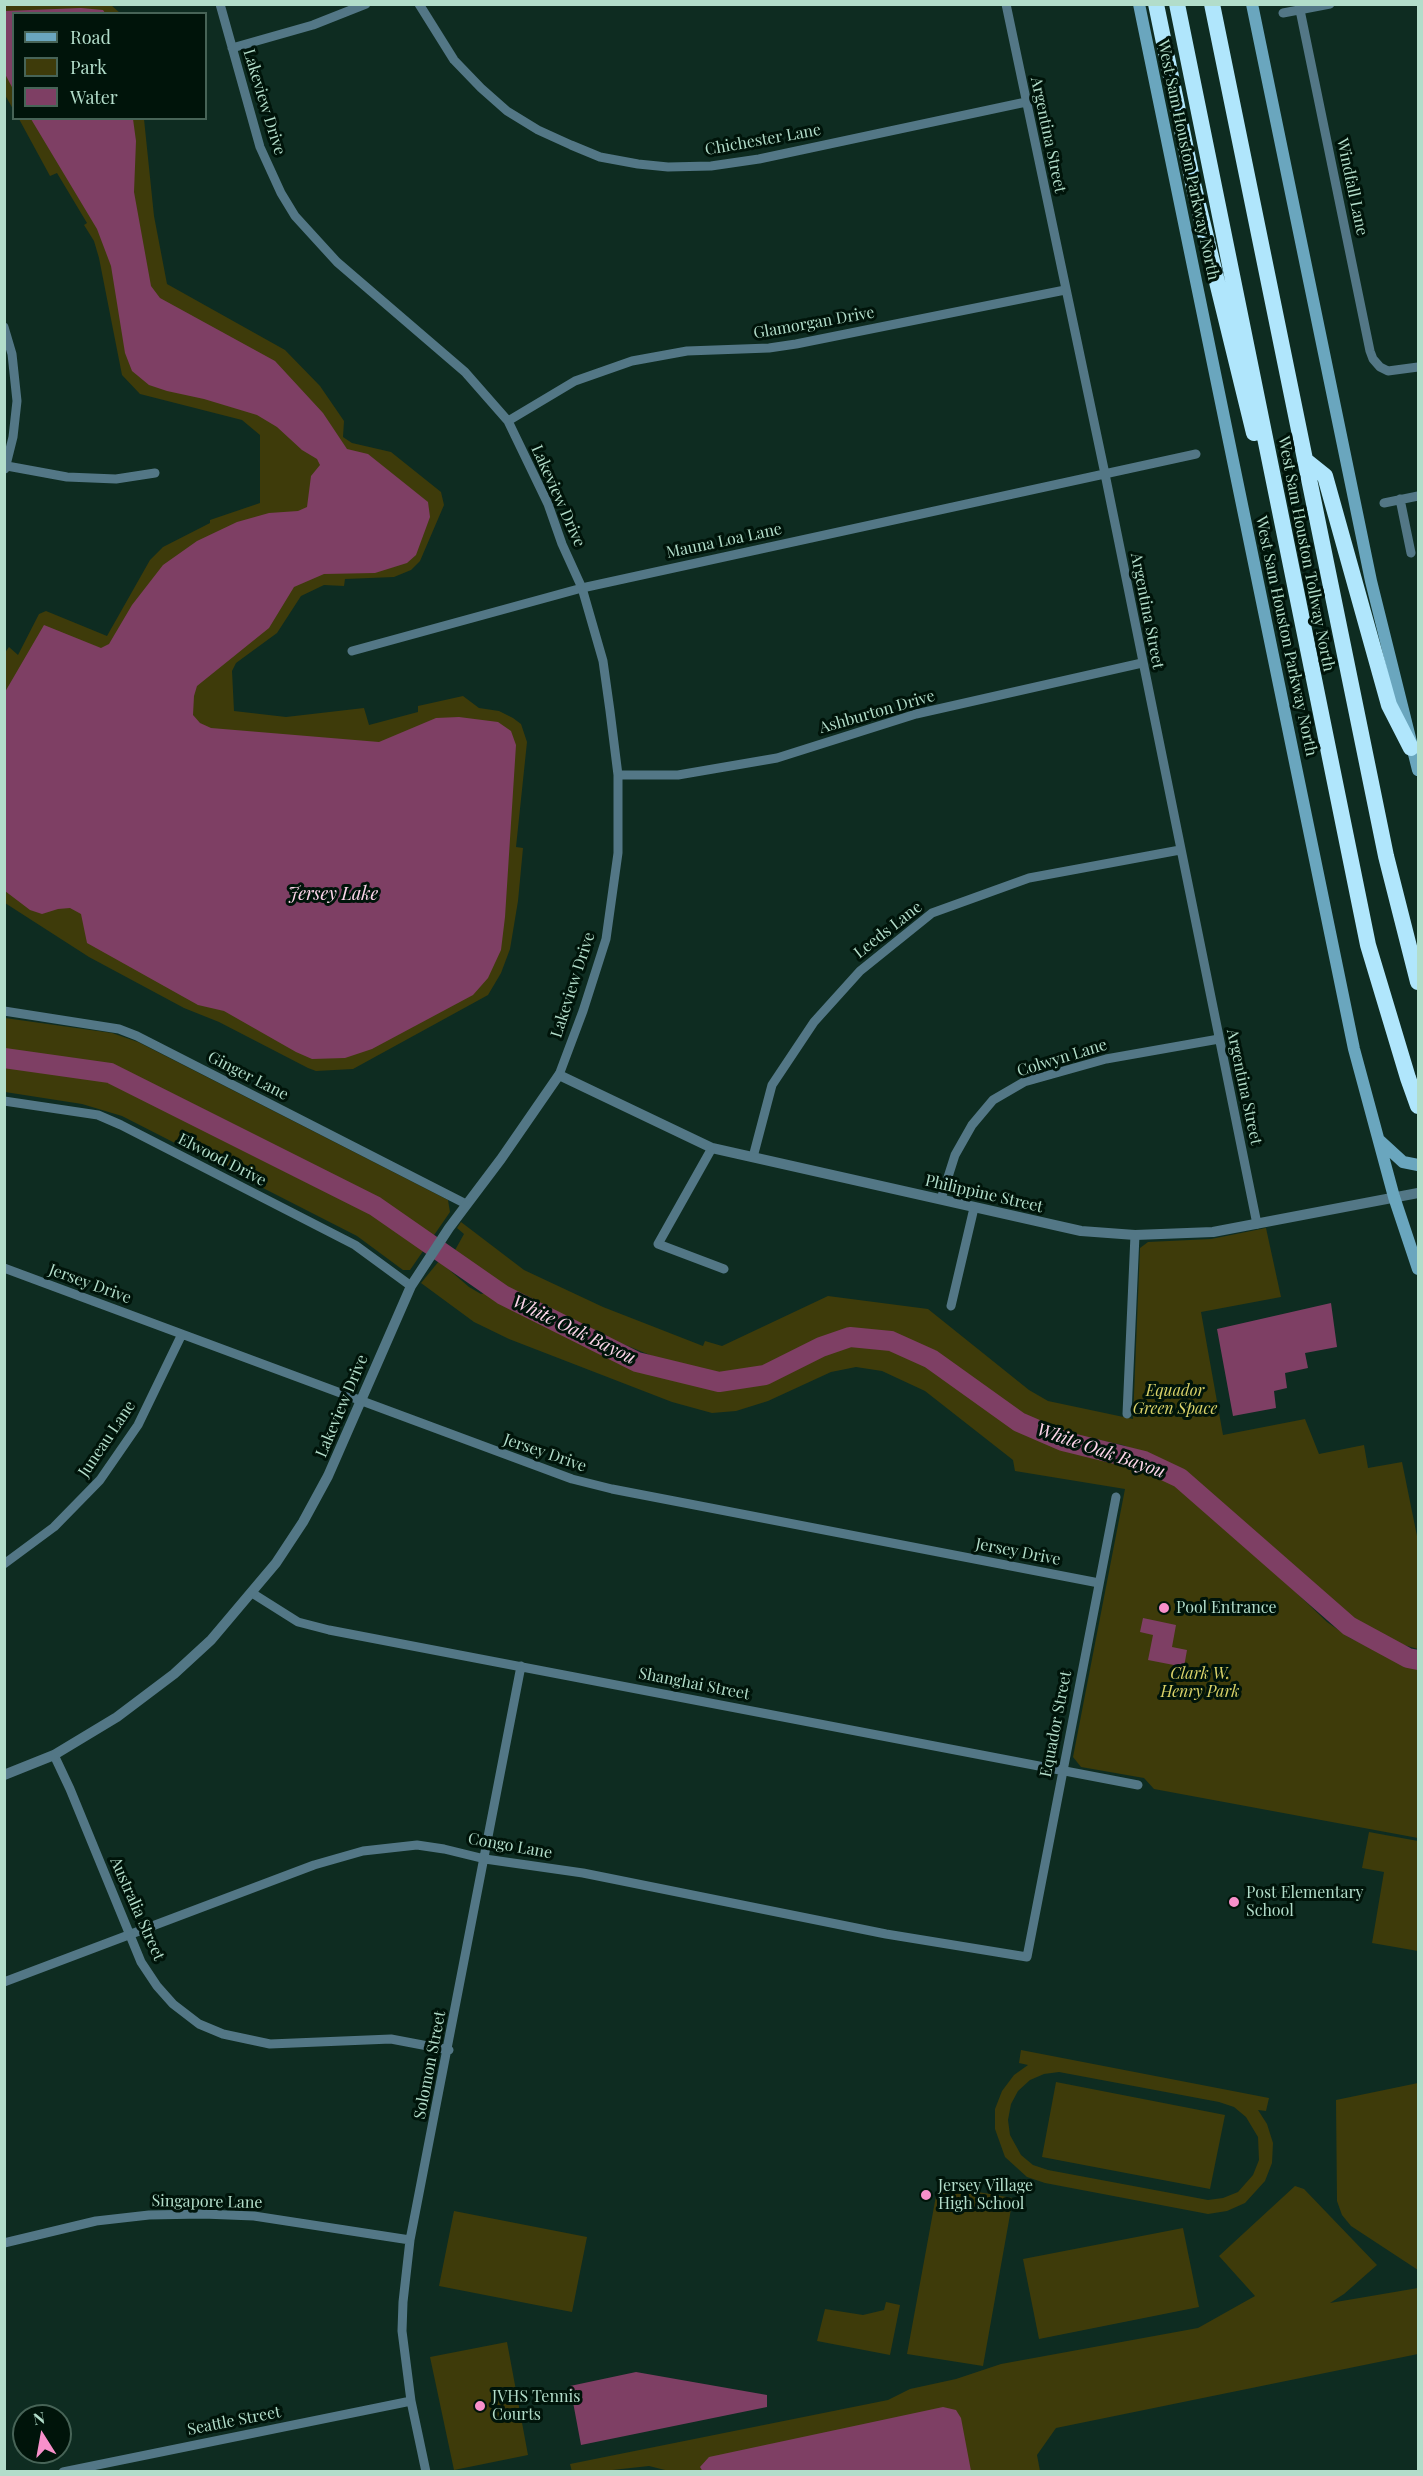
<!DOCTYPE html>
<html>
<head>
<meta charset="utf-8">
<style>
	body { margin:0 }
	#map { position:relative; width:1423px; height:2476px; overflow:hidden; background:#0e2c21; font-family:"Playfair Display",serif }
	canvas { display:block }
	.frame { position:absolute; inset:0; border:6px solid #b2ddca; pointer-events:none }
	.legend { position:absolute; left:12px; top:12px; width:195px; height:108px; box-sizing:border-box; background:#00140a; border:2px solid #476457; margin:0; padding:8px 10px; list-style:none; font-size:18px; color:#b2ddca }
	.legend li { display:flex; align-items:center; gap:12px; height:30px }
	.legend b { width:30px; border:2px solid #476457 }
	.north { position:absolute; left:12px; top:2404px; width:60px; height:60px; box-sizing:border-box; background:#00140a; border:2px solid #476457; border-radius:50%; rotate:349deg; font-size:16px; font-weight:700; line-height:24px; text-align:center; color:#b2ddca }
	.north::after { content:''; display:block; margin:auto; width:21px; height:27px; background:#f890cb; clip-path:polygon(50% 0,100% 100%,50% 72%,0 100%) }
</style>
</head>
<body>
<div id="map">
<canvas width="1423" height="2476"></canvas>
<div class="frame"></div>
<ul class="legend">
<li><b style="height:8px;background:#6aa6be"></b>Road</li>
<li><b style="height:16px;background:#3e3b0a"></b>Park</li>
<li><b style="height:16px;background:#7e3f64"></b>Water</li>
</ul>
<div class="north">N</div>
</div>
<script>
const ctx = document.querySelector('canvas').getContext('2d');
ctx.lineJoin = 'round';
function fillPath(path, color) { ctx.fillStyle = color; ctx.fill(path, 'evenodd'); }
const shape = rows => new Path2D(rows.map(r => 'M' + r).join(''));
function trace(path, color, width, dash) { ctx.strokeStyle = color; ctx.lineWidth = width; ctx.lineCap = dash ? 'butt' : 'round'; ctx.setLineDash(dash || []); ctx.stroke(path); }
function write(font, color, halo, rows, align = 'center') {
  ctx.font = font + ' "Playfair Display",serif'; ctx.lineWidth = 6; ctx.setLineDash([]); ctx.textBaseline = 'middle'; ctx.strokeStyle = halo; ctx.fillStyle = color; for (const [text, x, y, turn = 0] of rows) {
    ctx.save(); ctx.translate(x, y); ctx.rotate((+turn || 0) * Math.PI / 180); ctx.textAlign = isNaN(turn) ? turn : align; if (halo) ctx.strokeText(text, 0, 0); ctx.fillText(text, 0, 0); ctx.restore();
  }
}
fillPath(shape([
	[5,5,111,5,120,13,14,14,13,109,5,95],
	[19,119,144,119,154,216,167,284,285,350,320,386,344,421,343,437,352,443,391,452,441,492,444,505,420,561,411,570,394,577,345,579,344,586,324,585,301,596,277,633,236,663,232,671,234,711,286,717,364,708,369,725,418,712,418,706,463,696,479,708,499,711,513,718,521,724,527,742,516,847,523,848,518,901,510,949,501,973,488,995,353,1069,316,1071,308,1068,219,1022,184,1008,89,957,5,903,4,654,9,647,18,655,39,614,46,611,107,636,150,560,163,547,210,523,210,520,260,503,260,435,242,420,140,394,122,375,99,258,94,241,84,225,87,223,57,173,50,176],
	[5,1018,112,1033,138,1042,448,1200,450,1212,410,1270,403,1270,357,1236,122,1116,82,1104,5,1092],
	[461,1222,524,1270,603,1307,703,1346,705,1341,722,1346,828,1296,928,1309,1029,1390,1048,1401,1133,1419,1140,1248,1148,1242,1211,1239,1266,1228,1281,1297,1201,1312,1223,1435,1305,1419,1319,1454,1364,1445,1368,1468,1402,1462,1418,1541,1418,1649,1393,1642,1352,1622,1322,1599,1201,1487,1174,1466,1123,1445,1051,1430,1021,1415,940,1355,907,1342,856,1332,835,1334,786,1359,728,1375,679,1367,589,1330,539,1302,504,1288,454,1252,464,1234,457,1228],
	[439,1261,469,1287,481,1294,490,1292,555,1331,615,1359,675,1379,722,1389,757,1384,781,1376,825,1350,849,1345,882,1347,907,1354,1032,1436,1058,1447,1149,1469,1177,1485,1213,1513,1327,1622,1350,1638,1385,1655,1418,1665,1418,1838,1154,1789,1144,1778,1081,1767,1073,1757,1125,1489,1015,1471,1013,1460,925,1391,882,1371,856,1367,831,1372,768,1401,736,1411,712,1413,672,1402,509,1339,474,1322,421,1283],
	[1369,1832,1418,1841,1418,1951,1372,1943,1384,1872,1362,1868],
	[1021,2050,1269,2098,1266,2111,1258,2110,1267,2124,1273,2143,1272,2163,1265,2181,1245,2203,1227,2211,1208,2214,1045,2183,1027,2177,1005,2157,995,2129,995,2109,1002,2091,1014,2075,1028,2065,1019,2063],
	[1059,2072,1219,2102,1234,2107,1246,2117,1258,2137,1259,2160,1253,2175,1238,2192,1223,2198,1208,2200,1048,2170,1033,2165,1021,2155,1010,2135,1008,2120,1011,2104,1018,2091,1030,2080,1044,2074],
	[1056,2082,1225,2115,1210,2189,1042,2157],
	[1418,2083,1418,2270,1351,2226,1342,2215,1337,2201,1336,2100],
	[938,2185,1013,2198,983,2366,907,2354],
	[1295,2186,1304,2189,1377,2265,1344,2294,1330,2303,1418,2288,1418,2354,1056,2428,1037,2455,1040,2471,673,2472,649,2466,603,2471,572,2472,570,2464,888,2400,910,2389,956,2379,1001,2364,1198,2328,1255,2296,1219,2256],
	[454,2211,587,2237,572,2312,439,2286],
	[1183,2228,1199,2307,1039,2339,1023,2259],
	[886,2302,900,2305,890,2355,817,2341,825,2309,863,2315,884,2310],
	[507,2342,528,2455,454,2470,430,2357]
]), '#3e3b0a');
fillPath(shape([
	[81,8,103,10,105,13,14,14,13,89,5,74,5,11],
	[31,119,133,119,136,141,134,192,151,286,160,298,275,361,323,413,347,449,368,454,428,502,430,517,416,555,407,563,375,573,324,574,294,587,269,628,197,686,194,696,193,715,200,723,211,728,379,742,436,718,459,717,498,722,511,731,516,745,505,917,501,950,488,978,473,995,372,1049,345,1058,312,1059,296,1052,224,1011,198,1005,87,943,81,914,70,908,58,909,42,914,30,910,5,891,5,692,44,625,101,648,109,644,132,605,163,565,197,541,237,522,269,513,298,511,307,507,311,476,320,465,317,459,302,450,277,427,257,415,204,399,167,391,149,385,132,371,125,353,111,266,97,229],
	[1331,1303,1337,1347,1305,1353,1308,1368,1285,1373,1287,1388,1274,1391,1276,1408,1233,1416,1217,1329],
	[1143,1618,1176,1625,1172,1647,1187,1650,1184,1667,1148,1660,1153,1635,1140,1632],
	[636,2372,767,2395,767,2407,581,2445,570,2386],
	[943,2407,956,2410,961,2418,971,2471,703,2472,700,2467,709,2457]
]), '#7e3f64');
trace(shape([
	[4,1058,110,1073,375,1206,503,1295,637,1362,719,1382,765,1375,821,1347,850,1337,891,1341,931,1359,1019,1422,1063,1441,1144,1461,1180,1478,1349,1626,1408,1658,1418,1660]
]), '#7e3f64', 20);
trace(shape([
	[220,4,260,147,281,193,295,216,337,262,465,372,508,421,548,504,562,544,582,588,603,661,610,711,618,775,618,853,606,939,583,1011,559,1075],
	[419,4,454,60,481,88,507,111,538,130,571,145,600,157,638,164,668,167,711,166,759,159,1026,102],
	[1006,4,1105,474,1257,1224],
	[1300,10,1370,351,1373,359,1380,367,1388,371,1418,367],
	[1283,13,1330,4],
	[232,48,313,25,366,4],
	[4,327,12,354,17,401,13,437,5,469],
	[508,421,575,381,632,361,687,351,769,348,796,344,1065,290],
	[7,466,67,477,116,479,155,473],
	[1400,499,1411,553],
	[1384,503,1418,496],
	[352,651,582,588,1196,454],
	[618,775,678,775,777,758,916,714,1142,663],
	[4,1011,119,1029,137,1036,466,1204],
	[4,1101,98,1115,121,1125,355,1245,411,1286],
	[712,1148,658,1244,724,1269],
	[753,1157,772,1085,814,1022,860,971,932,913,1029,878,1180,850],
	[941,1199,955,1155,972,1125,993,1100,1024,1082,1106,1059,1219,1039],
	[4,1268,572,1479,612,1489,1099,1583],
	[951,1306,974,1208],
	[1127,1414,1135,1235],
	[4,1564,54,1527,100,1480,138,1425,182,1334],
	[252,1593,298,1622,329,1630,1138,1785],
	[54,1755,70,1789,141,1962,157,1986,173,2004,199,2024,223,2034,270,2044,391,2039,449,2050],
	[4,1982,314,1865,363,1851,417,1845,444,1849,485,1859,583,1873,886,1934,1027,1957,1116,1497],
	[4,2243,96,2221,149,2215,203,2214,254,2216,410,2240],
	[63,2472,411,2401],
	[426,2472,411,2401,402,2331,403,2302,410,2240,521,1666]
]), '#537786', 9);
trace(shape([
	[4,1775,54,1755,117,1717,174,1674,211,1640,276,1563,303,1522,328,1476,411,1286,449,1228,501,1159,559,1075,712,1148,1081,1231,1135,1235,1213,1232,1418,1193]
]), '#537786', 10);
trace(shape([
	[1139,4,1354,1049,1394,1197,1418,1269],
	[1252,4,1371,581,1418,770],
	[1379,1140,1403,1162,1418,1165]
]), '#6aa6be', 12);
trace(shape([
	[1156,4,1194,188,1254,433],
	[1177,4,1368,945,1408,1078,1418,1106],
	[1212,4,1386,856,1418,982],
	[1305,460,1325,476,1389,705,1411,748]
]), '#b0e6fc', 16);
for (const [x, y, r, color] of [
	[1164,1608,6,"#f890cb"],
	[1234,1902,6,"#f890cb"],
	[926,2195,6,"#f890cb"],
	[480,2406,6,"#f890cb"]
]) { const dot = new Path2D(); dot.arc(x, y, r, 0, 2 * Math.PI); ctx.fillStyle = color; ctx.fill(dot); trace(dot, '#00140a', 2); }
write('16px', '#b2ddca', '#00140a', [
	["Lakeview Drive",264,102,73],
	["Argentina Street",1048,135,78],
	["Chichester Lane",763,140,-10],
	["West Sam Houston Parkway North",1188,160,78],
	["Windfall Lane",1352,187,78],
	["Glamorgan Drive",814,323,-10],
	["Lakeview Drive",558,496,66],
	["Mauna Loa Lane",724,541,-12],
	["West Sam Houston Tollway North",1306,554,79],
	["Argentina Street",1147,611,79],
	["West Sam Houston Parkway North",1286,636,78],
	["Ashburton Drive",877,712,-16],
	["Leeds Lane",888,930,-38],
	["Lakeview Drive",573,985,-72],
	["Colwyn Lane",1062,1058,-17],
	["Ginger Lane",248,1076,27],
	["Argentina Street",1244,1087,78],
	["Elwood Drive",222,1160,27],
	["Philippine Street",984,1194,13],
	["Jersey Drive",90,1284,20],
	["Lakeview Drive",342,1406,-67],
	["Juneau Lane",107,1439,-56],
	["Jersey Drive",545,1453,19],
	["Jersey Drive",1018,1552,11],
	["Shanghai Street",694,1684,11],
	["Equador Street",1056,1724,-79],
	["Congo Lane",510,1846,10],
	["Australia Street",137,1909,66],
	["Solomon Street",430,2065,-79],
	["Singapore Lane",207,2202,1],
	["Seattle Street",234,2421,-11]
]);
write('italic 16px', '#dad369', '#00140a', [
	["Equador",1175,1391],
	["Green Space",1175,1409],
	["Clark W.",1200,1674],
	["Henry Park",1200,1692]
]);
write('16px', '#b2ddca', '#00140a', [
	["Pool Entrance",1176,1608],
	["Post Elementary",1246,1893],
	["School",1246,1911],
	["Jersey Village",938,2186],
	["High School",938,2204],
	["JVHS Tennis",492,2397],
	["Courts",492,2415]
], 'left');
write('italic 18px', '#fed6eb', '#00140a', [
	["Jersey Lake",333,894],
	["White Oak Bayou",574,1330,26],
	["White Oak Bayou",1101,1451,19]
]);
</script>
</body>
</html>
